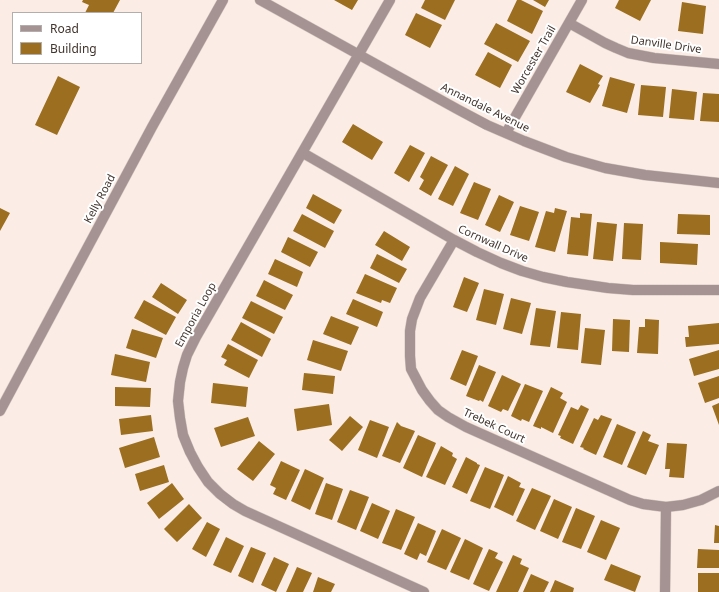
<!DOCTYPE html>
<html>
<head>
<meta charset="utf-8">
<style>
	body { margin:0 }
	#map { position:relative; width:719px; height:592px; overflow:hidden; background:#fbece5; font-family:"Noto Sans",sans-serif }
	canvas { display:block }
	.legend { position:absolute; left:12px; top:12px; width:130px; height:52px; box-sizing:border-box; background:#fff; border:1px solid #b3aeab; margin:0; padding:5px 7px; list-style:none; font-size:12px; color:#42342d }
	.legend li { display:flex; align-items:center; gap:8px; height:20px }
	.legend b { width:20px; border:1px solid #b3aeab }
</style>
</head>
<body>
<div id="map">
<canvas width="719" height="592"></canvas>
<ul class="legend">
<li><b style="height:5px;background:#a49392"></b>Road</li>
<li><b style="height:11px;background:#9b6e20"></b>Building</li>
</ul>
</div>
<script>
const ctx = document.querySelector('canvas').getContext('2d');
ctx.lineJoin = 'round';
function fillPath(path, color) { ctx.fillStyle = color; ctx.fill(path, 'evenodd'); }
const shape = rows => new Path2D(rows.map(r => 'M' + r).join(''));
function trace(path, color, width, dash) { ctx.strokeStyle = color; ctx.lineWidth = width; ctx.lineCap = dash ? 'butt' : 'round'; ctx.setLineDash(dash || []); ctx.stroke(path); }
function write(font, color, halo, rows, align = 'center') {
  ctx.font = font + ' "Noto Sans",sans-serif'; ctx.lineWidth = 4; ctx.setLineDash([]); ctx.textBaseline = 'middle'; ctx.strokeStyle = halo; ctx.fillStyle = color; for (const [text, x, y, turn = 0] of rows) {
    ctx.save(); ctx.translate(x, y); ctx.rotate((+turn || 0) * Math.PI / 180); ctx.textAlign = isNaN(turn) ? turn : align; if (halo) ctx.strokeText(text, 0, 0); ctx.fillText(text, 0, 0); ctx.restore();
  }
}
fillPath(shape([
	[83,0,120,0,113,13,85,13,89,5,82,2],
	[334,0,358,0,352,10],
	[425,0,455,0,445,20,421,8],
	[517,0,521,0,543,11,532,34,507,21],
	[533,0,549,0,545,7],
	[619,0,651,0,640,21,615,8],
	[682,2,706,6,703,34,678,31],
	[416,13,442,25,430,48,405,35],
	[496,23,530,41,518,62,484,44],
	[488,52,512,65,500,88,475,75],
	[580,64,603,76,598,84,600,85,590,103,566,92],
	[58,76,80,87,57,135,35,125],
	[610,77,635,84,627,113,602,106],
	[641,85,666,87,663,117,638,115],
	[672,89,697,92,694,120,669,118],
	[703,93,719,94,719,122,700,121],
	[353,124,383,142,372,160,342,142],
	[410,145,425,153,409,182,394,173],
	[431,156,448,165,431,196,419,189,424,180,420,177],
	[455,166,469,174,453,206,438,199],
	[474,182,491,189,478,220,460,213],
	[313,194,342,210,334,224,306,208],
	[499,195,514,202,500,232,485,225],
	[520,206,539,212,529,241,510,235],
	[0,208,10,213,0,231],
	[555,208,567,211,555,252,535,247,546,211,554,213],
	[580,213,592,214,588,256,567,254,571,217,580,218],
	[302,214,334,231,325,248,293,231],
	[678,214,710,215,710,235,677,234],
	[597,222,617,224,613,261,593,259],
	[624,223,643,224,641,260,622,259],
	[384,231,410,247,402,261,375,245],
	[288,237,318,252,310,267,281,252],
	[660,242,698,244,697,265,660,263],
	[377,254,407,269,399,283,370,268],
	[275,259,303,272,297,287,268,274],
	[365,274,397,288,390,303,382,300,381,303,356,293],
	[464,277,479,283,467,312,453,307],
	[264,280,293,295,285,310,256,296],
	[161,283,187,300,178,314,152,297],
	[484,289,504,294,496,325,476,320],
	[511,298,531,303,522,334,503,329],
	[353,299,383,312,377,327,346,314],
	[144,300,176,317,166,335,134,318],
	[251,301,283,317,274,334,242,318],
	[536,308,556,311,550,347,530,345],
	[561,312,581,314,578,350,557,348],
	[331,316,359,327,351,345,323,334],
	[613,319,630,320,629,352,612,351],
	[645,319,659,320,658,354,637,353,639,327,645,327],
	[241,322,271,339,262,357,231,340],
	[719,323,719,344,686,347,685,337,689,337,688,326],
	[585,328,605,330,601,365,581,363],
	[132,329,163,338,156,358,126,348],
	[313,340,348,351,341,371,307,360],
	[228,344,258,360,249,378,224,365,227,360,221,357],
	[462,350,478,356,466,386,450,379],
	[719,350,719,369,694,376,689,359],
	[115,354,150,362,146,382,111,375],
	[479,365,496,372,483,402,480,400,479,401,466,396],
	[304,373,335,376,333,394,302,390],
	[502,375,521,384,508,411,503,409,501,412,488,406],
	[719,376,719,398,705,403,698,383],
	[213,383,248,387,246,407,211,403],
	[525,384,543,391,529,422,522,419,521,421,511,416],
	[115,387,151,388,150,407,115,406],
	[551,387,563,393,560,398,567,402,553,433,541,427,541,429,533,426],
	[719,403,719,425,712,406],
	[329,404,332,425,297,431,294,409],
	[581,405,589,409,573,444,560,438,561,436,558,435,571,407,578,410],
	[151,415,153,431,121,435,119,419],
	[601,415,612,419,596,455,583,449,584,448,580,447,594,418,598,420],
	[350,416,363,427,342,451,329,440],
	[248,417,255,436,221,447,214,428],
	[370,420,389,427,377,458,358,450],
	[397,422,401,426,415,431,400,463,382,456],
	[617,424,636,432,622,465,603,457],
	[643,431,651,435,648,441,659,445,646,475,627,467],
	[418,435,436,443,422,477,403,468],
	[154,437,160,457,125,468,119,448],
	[259,441,275,454,253,481,237,469],
	[667,443,687,444,684,478,669,477,670,469,665,469],
	[441,446,453,453,452,456,457,459,445,485,426,477],
	[466,457,477,463,477,464,480,465,467,494,452,487],
	[281,461,300,470,286,500,273,494,276,488,270,485],
	[164,465,169,482,140,491,135,474],
	[485,467,504,475,490,509,470,501],
	[305,469,324,478,310,510,291,501],
	[508,476,521,483,519,487,525,489,513,516,494,507],
	[172,483,184,499,159,519,147,503],
	[326,483,343,489,332,520,315,514],
	[532,488,551,496,535,530,516,521],
	[350,490,369,497,356,530,337,522],
	[554,499,572,507,558,539,540,531],
	[372,503,390,511,378,539,360,531],
	[189,504,202,518,177,542,164,529],
	[576,508,595,516,581,549,562,542],
	[396,509,415,517,401,550,382,543],
	[601,520,620,528,606,560,587,552],
	[207,522,220,529,206,557,192,549],
	[418,523,436,531,426,556,420,553,417,560,404,554],
	[715,525,719,526,719,543,714,543],
	[442,529,461,538,446,570,427,562],
	[226,537,244,546,231,573,213,565],
	[465,539,483,548,469,580,450,572],
	[251,547,266,553,253,583,238,576],
	[489,549,498,553,495,558,503,562,489,591,473,584],
	[698,549,719,550,719,568,697,568],
	[513,555,522,559,520,564,529,568,518,592,496,592],
	[274,557,289,564,276,592,261,585],
	[611,564,641,576,635,592,604,580],
	[297,567,312,573,303,592,286,592],
	[698,573,719,573,719,592,698,592],
	[531,574,549,582,544,592,523,592],
	[318,577,335,584,331,592,313,592],
	[555,580,574,588,573,592,550,592]
]), '#9b6e20');
const minor = shape([
	[260,0,457,109,487,125,524,141,566,157,605,168,645,175,719,183],
	[390,0,196,337,187,355,183,368,180,382,178,401,180,418,183,435,190,452,198,467,208,482,220,494,233,504,245,511,424,592],
	[569,23,605,43,616,48,628,53,654,58,719,64],
	[506,133,582,0],
	[303,153,454,240,477,252,501,263,522,271,543,277,567,282,608,288,633,290,719,290],
	[454,240,420,298,412,319,410,331,410,356,411,369,422,390,430,401,438,410,448,417,466,427,630,500,643,504,666,507,683,505,701,500,719,491],
	[0,411,152,127,223,0],
	[665,592,666,507]
]);
trace(minor, '#d6c7c0', 11);
trace(minor, '#a49392', 10);
write('11px', '#42342d', '#fff', [
	["Danville Drive",666,45,8],
	["Worcester Trail",534,60,-60],
	["Annandale Avenue",485,108,26],
	["Kelly Road",100,199,-62],
	["Cornwall Drive",493,244,24],
	["Emporia Loop",196,315,-61],
	["Trebek Court",494,426,25]
]);
</script>
</body>
</html>
